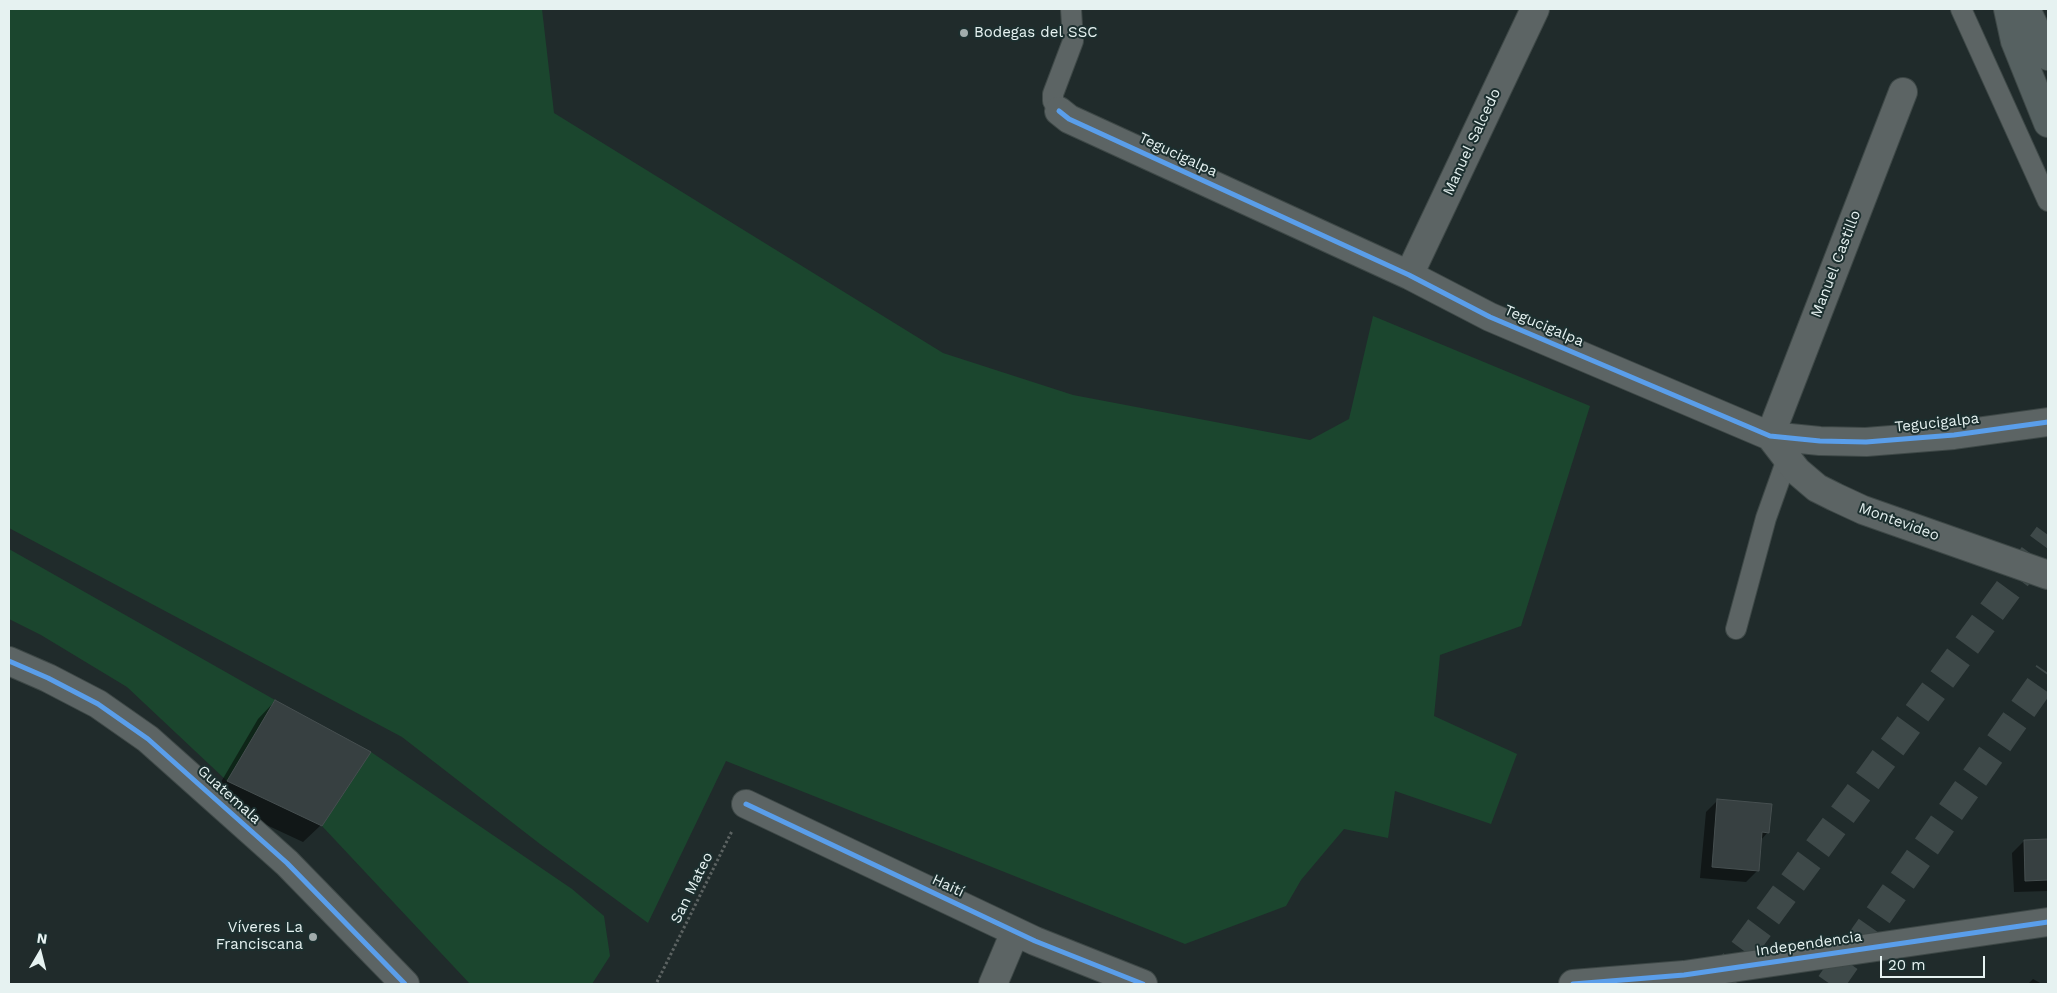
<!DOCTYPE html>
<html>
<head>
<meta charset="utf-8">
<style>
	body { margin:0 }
	#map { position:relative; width:2057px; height:993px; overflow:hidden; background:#202b2b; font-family:"Work Sans",sans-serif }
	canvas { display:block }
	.frame { position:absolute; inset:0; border:10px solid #e6f2f1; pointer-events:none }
	.north { position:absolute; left:15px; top:928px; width:50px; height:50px; -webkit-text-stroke:4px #1c2f2f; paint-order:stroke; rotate:8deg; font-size:14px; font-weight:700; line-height:20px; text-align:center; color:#e6f2f1 }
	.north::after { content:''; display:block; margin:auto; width:18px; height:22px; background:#e6f2f1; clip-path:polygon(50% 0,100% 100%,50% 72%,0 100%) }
	.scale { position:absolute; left:1880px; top:956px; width:105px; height:22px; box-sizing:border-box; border:2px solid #e6f2f1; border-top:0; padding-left:6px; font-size:15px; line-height:18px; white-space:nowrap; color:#e6f2f1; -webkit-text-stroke:4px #1c2f2f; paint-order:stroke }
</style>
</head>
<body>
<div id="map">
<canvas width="2057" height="993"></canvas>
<div class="frame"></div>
<div class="north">N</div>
<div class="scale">20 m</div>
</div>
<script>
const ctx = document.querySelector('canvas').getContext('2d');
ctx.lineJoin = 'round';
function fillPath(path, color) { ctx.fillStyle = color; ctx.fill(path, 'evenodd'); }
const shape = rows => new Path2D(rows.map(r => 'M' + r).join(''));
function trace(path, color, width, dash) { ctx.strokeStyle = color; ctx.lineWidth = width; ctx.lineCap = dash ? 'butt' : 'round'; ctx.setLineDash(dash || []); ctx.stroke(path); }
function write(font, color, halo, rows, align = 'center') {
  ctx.font = font + ' "Work Sans",sans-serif'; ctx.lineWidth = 4; ctx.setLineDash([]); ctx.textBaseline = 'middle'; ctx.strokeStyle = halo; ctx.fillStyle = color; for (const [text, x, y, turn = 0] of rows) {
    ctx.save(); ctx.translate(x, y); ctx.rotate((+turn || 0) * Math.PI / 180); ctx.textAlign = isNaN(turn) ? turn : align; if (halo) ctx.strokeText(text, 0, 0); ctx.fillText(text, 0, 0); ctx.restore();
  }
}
fillPath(shape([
	[9,9,542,9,554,113,943,353,1073,395,1310,440,1349,419,1373,316,1590,406,1521,626,1440,655,1434,716,1517,754,1491,824,1395,791,1388,838,1344,829,1301,880,1286,906,1185,944,726,761,648,923,540,844,402,737,9,528],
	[9,549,275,700,227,781,127,687,41,635,9,619],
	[371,752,572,889,604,916,610,956,592,984,470,984,322,826]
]), '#1b462e');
fillPath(shape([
	[275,701,321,825,303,842,211,799,258,719],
	[1718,800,1768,832,1760,841,1758,870,1746,882,1700,878,1706,812],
	[2024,841,2048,841,2048,891,2014,892,2012,853],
	[2033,979,2042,984,2028,984]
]), '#0007');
const building = shape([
	[275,700,371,752,322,826,227,781,275,700],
	[1717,799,1772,804,1769,833,1762,832,1759,871,1712,867,1717,799],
	[2048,839,2048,880,2025,881,2024,840,2048,839]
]);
fillPath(building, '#374041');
trace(building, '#464f50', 1);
trace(shape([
	[1718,984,2048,535],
	[1830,984,2048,673]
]), '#3e4949', 28, [28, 14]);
const lane = shape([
	[1961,9,2048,201],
	[1059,111,1053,101,1053,94,1073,41,1071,9],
	[1736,629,1766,518,1787,459]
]);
const street = shape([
	[1059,111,1069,119,1409,275,1490,317,1770,436,1820,441,1866,442,1954,435,2048,422],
	[1409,275,1535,9],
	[1770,436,1903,92],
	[1770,436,1797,471,1817,488,1835,497,1863,510,2048,575],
	[9,661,48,678,98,704,148,739,287,863,405,984],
	[746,804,1035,941,1143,984],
	[993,984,1015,932],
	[1573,984,1684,975,2048,922]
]);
const secondary = shape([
	[2008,9,2015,41,2048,123],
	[2026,9,2048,56]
]);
trace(lane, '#3e4847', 22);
trace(street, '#3e4847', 30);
trace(secondary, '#3e4847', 30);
trace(shape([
	[657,982,732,831]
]), '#5c6362', 3, [2.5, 2.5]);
trace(lane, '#5c6464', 20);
trace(street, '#5c6464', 28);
trace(secondary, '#566161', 28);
trace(shape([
	[1059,111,1069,119,1409,275,1490,317,1770,436,1820,441,1866,442,1954,435,2048,422],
	[9,661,48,678,98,704,148,739,287,863,405,984],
	[746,804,1035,941,1143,984],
	[1573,984,1684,975,2048,922]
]), '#5a9eea', 5);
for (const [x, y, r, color] of [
	[964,33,5,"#a1acac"],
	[313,937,5,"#a1acac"]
]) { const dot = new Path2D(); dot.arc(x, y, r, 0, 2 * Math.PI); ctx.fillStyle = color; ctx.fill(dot); trace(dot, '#1c2f2f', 2); }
write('15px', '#e6f2f1', '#1c2f2f', [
	["Bodegas del SSC",974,33],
	["Víveres La",303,928,"right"],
	["Franciscana",303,945,"right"]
], 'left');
write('15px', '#e6f2f1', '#1c2f2f', [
	["Manuel Salcedo",1472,142,-65],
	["Tegucigalpa",1178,155,25],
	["Manuel Castillo",1836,264,-69],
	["Tegucigalpa",1544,326,23],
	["Tegucigalpa",1937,423,-6],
	["Montevideo",1899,522,20],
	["Guatemala",229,795,42],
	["Haití",948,886,25],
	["San Mateo",692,888,-64],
	["Independencia",1809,944,-8]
]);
</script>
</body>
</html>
